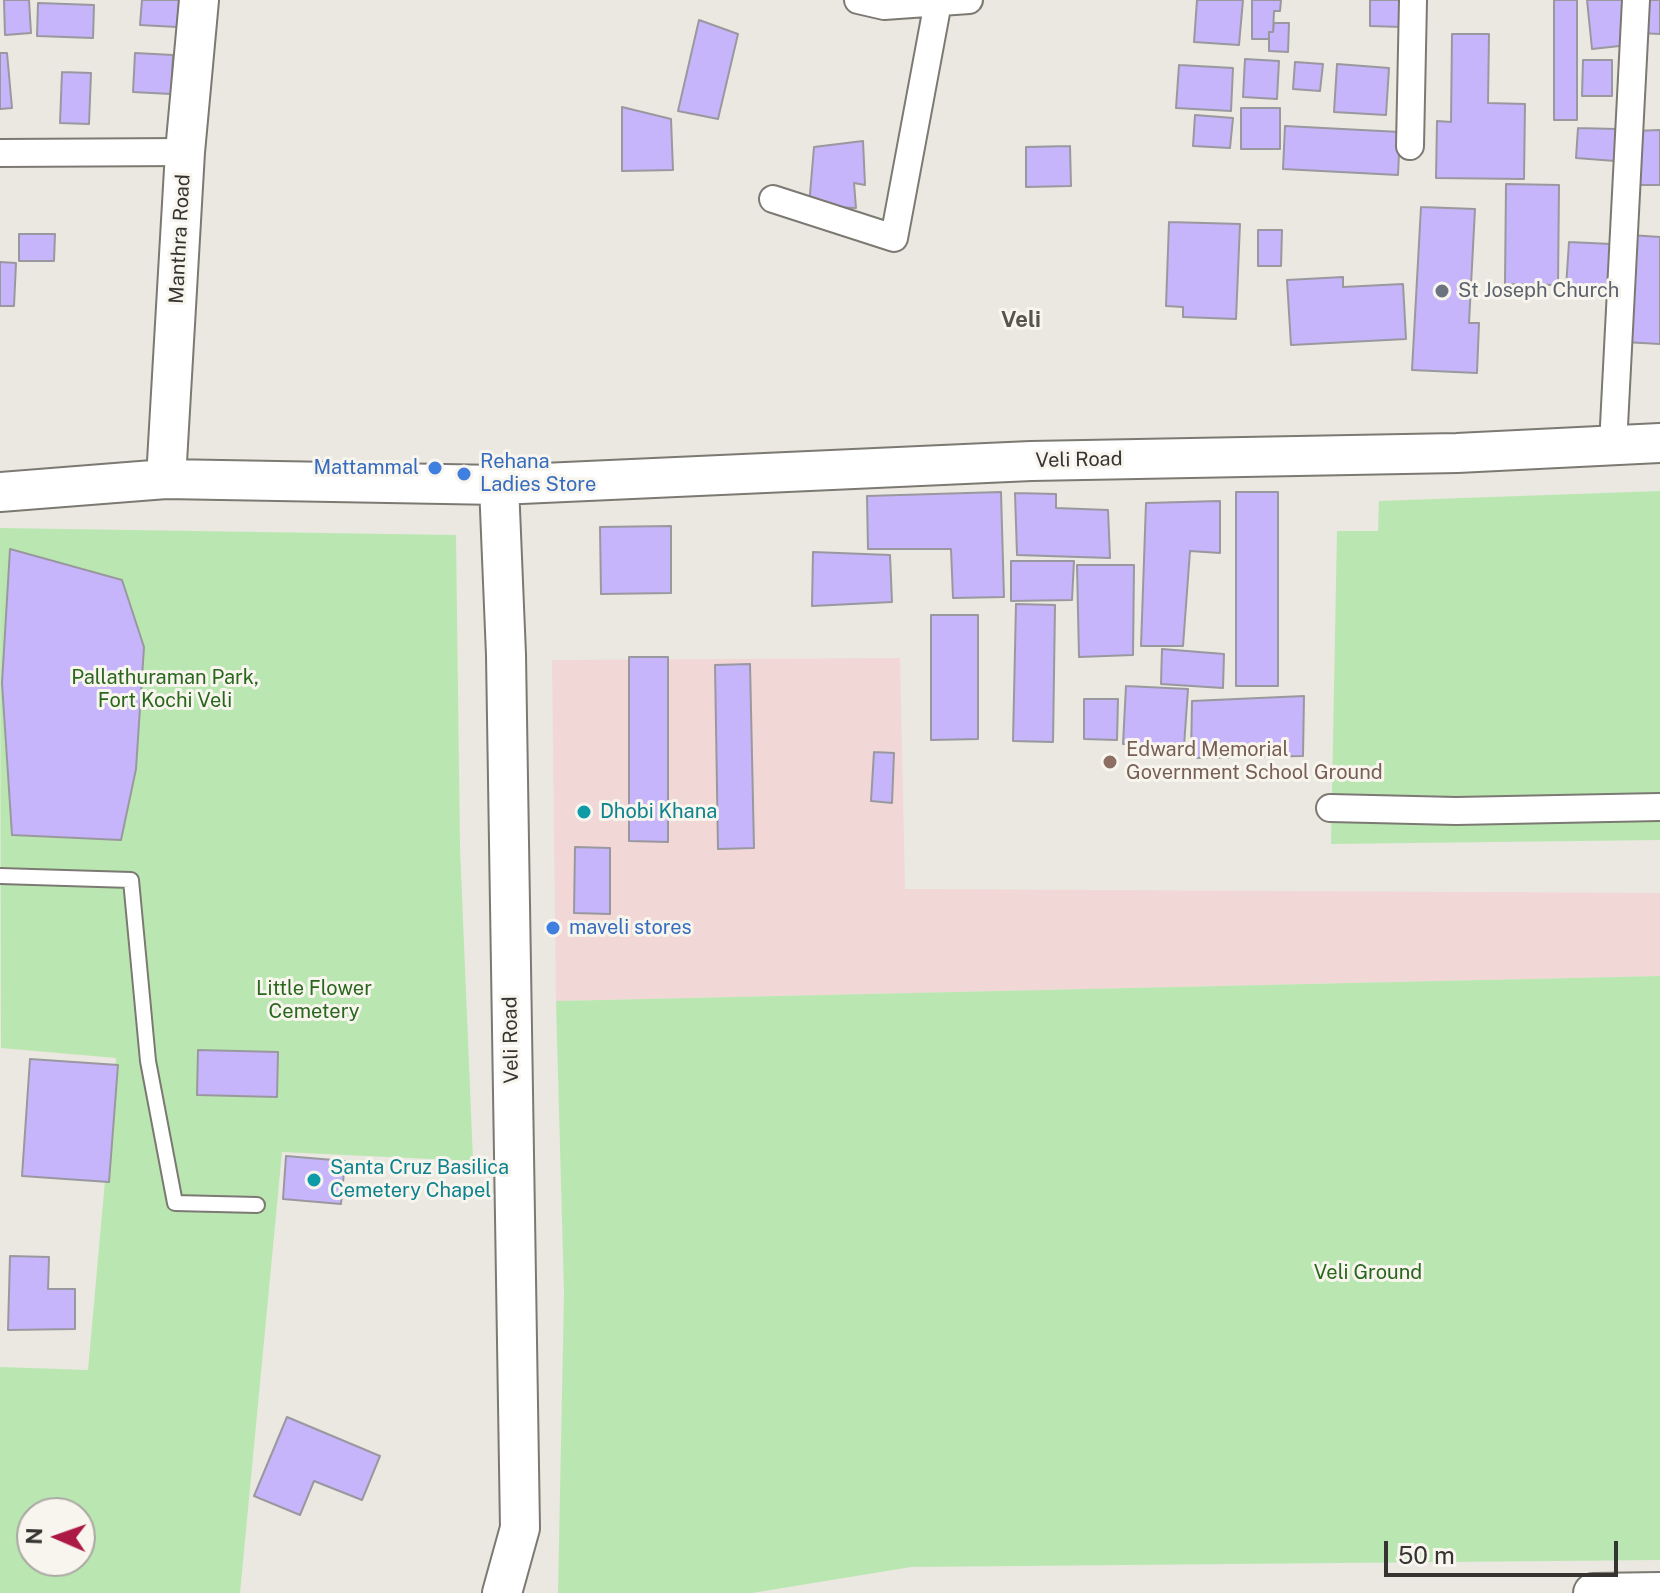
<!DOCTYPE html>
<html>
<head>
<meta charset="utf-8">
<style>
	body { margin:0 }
	#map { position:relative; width:1660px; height:1593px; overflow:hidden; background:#eae8e0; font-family:"Public Sans",sans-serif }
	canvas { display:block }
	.north { position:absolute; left:16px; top:1497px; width:80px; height:80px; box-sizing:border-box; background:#f7f5ed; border:2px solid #a9a8a2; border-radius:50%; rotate:272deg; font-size:22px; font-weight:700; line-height:32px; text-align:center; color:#353431 }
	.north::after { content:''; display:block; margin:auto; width:28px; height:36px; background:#ad1946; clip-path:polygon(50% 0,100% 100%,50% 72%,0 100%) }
	.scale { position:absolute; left:1384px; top:1541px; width:234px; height:36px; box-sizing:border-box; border:4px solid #353431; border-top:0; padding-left:10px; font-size:24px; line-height:28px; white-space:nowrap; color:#353431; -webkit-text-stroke:6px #f7f5ed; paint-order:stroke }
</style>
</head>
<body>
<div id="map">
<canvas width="1660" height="1593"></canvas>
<div class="north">N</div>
<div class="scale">50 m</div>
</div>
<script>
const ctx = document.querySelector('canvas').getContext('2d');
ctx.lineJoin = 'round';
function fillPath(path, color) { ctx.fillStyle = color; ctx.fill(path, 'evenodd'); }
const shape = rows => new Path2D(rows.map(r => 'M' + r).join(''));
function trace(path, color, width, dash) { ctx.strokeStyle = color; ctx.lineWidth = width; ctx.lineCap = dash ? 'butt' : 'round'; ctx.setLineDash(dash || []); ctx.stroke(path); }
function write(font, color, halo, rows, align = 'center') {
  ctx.font = font + ' "Public Sans",sans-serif'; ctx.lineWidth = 6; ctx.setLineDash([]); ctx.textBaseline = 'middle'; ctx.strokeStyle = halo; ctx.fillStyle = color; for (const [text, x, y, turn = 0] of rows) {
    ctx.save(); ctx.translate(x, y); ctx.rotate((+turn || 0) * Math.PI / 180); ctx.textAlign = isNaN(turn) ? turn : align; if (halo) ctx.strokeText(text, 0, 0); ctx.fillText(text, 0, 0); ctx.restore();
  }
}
fillPath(shape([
	[900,658,905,889,1660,893,1660,976,556,1001,552,660]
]), '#f2d7d7');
fillPath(shape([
	[1660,491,1660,840,1331,844,1337,531,1378,531,1379,501],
	[0,528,456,535,460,848,473,1161,282,1152,240,1593,0,1593,0,1367,88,1370,116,1058,1,1048],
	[32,1513,80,1513,80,1561,32,1561],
	[1660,976,1660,1560,911,1567,752,1593,558,1593,564,1293,556,1001]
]), '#bae7b1');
const building = shape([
	[4,0,29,0,31,33,5,35,4,0],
	[142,0,179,0,177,27,140,25,142,0],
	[1197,0,1243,0,1239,45,1194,42,1197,0],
	[1252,0,1281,0,1280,11,1274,11,1273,32,1269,32,1269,39,1252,39,1252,0],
	[1370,0,1402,0,1402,27,1370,26,1370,0],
	[1554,0,1577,0,1577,120,1554,120,1554,0],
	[1587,0,1624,0,1629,45,1592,49,1587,0],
	[1641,0,1660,0,1660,34,1639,33,1641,0],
	[38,3,94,5,93,38,37,36,38,3],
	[699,20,738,34,718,119,678,111,699,20],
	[1274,23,1289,23,1288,52,1269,51,1269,32,1273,32,1274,23],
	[1452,34,1489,34,1488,103,1525,104,1524,179,1436,178,1437,121,1451,122,1452,34],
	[0,53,7,53,12,108,0,109,0,53],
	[135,53,173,55,171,94,133,92,135,53],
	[1245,59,1279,61,1277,99,1243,97,1245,59],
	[1583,60,1612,60,1612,96,1582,96,1583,60],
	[1295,62,1323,64,1320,91,1293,89,1295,62],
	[1337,64,1389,68,1386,115,1334,112,1337,64],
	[1179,65,1233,68,1231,111,1176,108,1179,65],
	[62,72,91,73,89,124,60,123,62,72],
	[622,107,671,119,673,170,622,171,622,107],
	[1241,108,1280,108,1280,149,1241,149,1241,108],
	[1195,115,1233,118,1230,148,1193,146,1195,115],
	[1285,126,1400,132,1398,175,1283,169,1285,126],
	[1578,128,1616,129,1615,161,1576,158,1578,128],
	[1660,130,1660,185,1634,185,1634,131,1660,130],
	[863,141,865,185,854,183,856,208,809,206,814,147,863,141],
	[1070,146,1071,186,1026,187,1026,147,1070,146],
	[1506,184,1559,185,1558,285,1505,284,1506,184],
	[1421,207,1475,209,1469,323,1479,323,1477,373,1412,370,1421,207],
	[1169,222,1240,224,1236,319,1183,317,1183,307,1166,306,1169,222],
	[1258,230,1282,230,1281,266,1258,266,1258,230],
	[19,234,55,234,54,261,19,261,19,234],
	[1630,235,1660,237,1660,344,1624,342,1630,235],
	[1569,242,1611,244,1607,291,1566,288,1569,242],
	[0,262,16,263,14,306,0,306,0,262],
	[1343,277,1343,287,1403,284,1406,339,1291,345,1287,280,1343,277],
	[1001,492,1004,597,953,598,951,549,868,549,867,496,1001,492],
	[1236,492,1278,492,1278,686,1236,686,1236,492],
	[1015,493,1056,494,1056,508,1108,510,1110,558,1017,555,1015,493],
	[1220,501,1220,553,1190,551,1183,646,1141,646,1146,503,1220,501],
	[671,526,671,593,601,594,600,527,671,526],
	[10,549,122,580,144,647,136,769,121,840,12,835,2,683,10,549],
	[813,552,890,555,892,602,812,606,813,552],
	[1011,561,1074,561,1072,600,1011,601,1011,561],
	[1077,565,1134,565,1133,655,1079,657,1077,565],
	[1016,604,1055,605,1053,742,1013,741,1016,604],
	[931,615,978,615,978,739,931,740,931,615],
	[1162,649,1224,654,1223,688,1161,684,1162,649],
	[629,657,668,657,668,842,629,841,629,657],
	[750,664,754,848,718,849,715,665,750,664],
	[1126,686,1188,689,1184,746,1123,744,1126,686],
	[1304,696,1303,756,1191,758,1192,701,1304,696],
	[1084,699,1118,699,1117,740,1084,739,1084,699],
	[874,752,894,753,892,803,871,801,874,752],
	[575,847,610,848,610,914,574,913,575,847],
	[198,1050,278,1052,277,1097,197,1095,198,1050],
	[30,1059,118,1065,109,1182,22,1176,30,1059],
	[286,1156,345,1161,341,1204,283,1199,286,1156],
	[10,1256,49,1257,48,1289,75,1289,75,1329,8,1330,10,1256],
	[287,1417,380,1456,362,1500,314,1481,300,1515,254,1496,287,1417]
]);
fillPath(building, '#c7b5fb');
trace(building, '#9a989f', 2);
const service = shape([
	[0,876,131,880,148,1061,175,1203,257,1205]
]);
const minor = shape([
	[858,0,884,6,969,0],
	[1410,146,1413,0],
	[0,153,185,152],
	[773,199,894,238,938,2],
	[1613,445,1636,0],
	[1330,808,1456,811,1660,807]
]);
const secondary = shape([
	[166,479,185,152,199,0],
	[499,485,1031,461,1457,453,1660,443],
	[0,492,166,479,499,485,506,655,520,1528,502,1593],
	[1593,1593,1660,1592]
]);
trace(service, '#7b7972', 18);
trace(minor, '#7b7972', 30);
trace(secondary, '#7b7972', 42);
trace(service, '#fff', 14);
trace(minor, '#fff', 26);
trace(secondary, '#fff', 38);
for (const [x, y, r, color] of [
	[1442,291,8,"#6b7280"],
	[435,468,8,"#3f7fe0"],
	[464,474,8,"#3f7fe0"],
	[1110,762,8,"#8d6e63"],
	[584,812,8,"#0f9aa8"],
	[553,928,8,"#3f7fe0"],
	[314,1180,8,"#0f9aa8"]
]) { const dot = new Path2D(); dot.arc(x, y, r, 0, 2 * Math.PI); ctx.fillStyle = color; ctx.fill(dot); trace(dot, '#f7f5ed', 3); }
write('20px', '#353431', '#f7f5ed', [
	["Manthra Road",180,239,-87],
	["Veli Road",1079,460,-1],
	["Veli Road",511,1040,-91]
]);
write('20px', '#5b616d', '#f7f5ed', [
	["St Joseph Church",1458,291]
], 'left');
write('20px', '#366cbe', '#f7f5ed', [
	["Rehana",480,462],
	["Ladies Store",480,485],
	["Mattammal",419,468,"right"],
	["maveli stores",569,928]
], 'left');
write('20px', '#2a671e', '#f7f5ed', [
	["Pallathuraman Park,",165,678],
	["Fort Kochi Veli",165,701],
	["Little Flower",314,989],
	["Cemetery",314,1012],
	["Veli Ground",1368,1273]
]);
write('20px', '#785e54', '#f7f5ed', [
	["Edward Memorial",1126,750],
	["Government School Ground",1126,773]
], 'left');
write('20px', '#0d838f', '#f7f5ed', [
	["Dhobi Khana",600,812],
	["Santa Cruz Basilica",330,1168],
	["Cemetery Chapel",330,1191]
], 'left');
write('bold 22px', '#55544d', '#f7f5ed', [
	["Veli",1021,320]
]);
</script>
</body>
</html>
